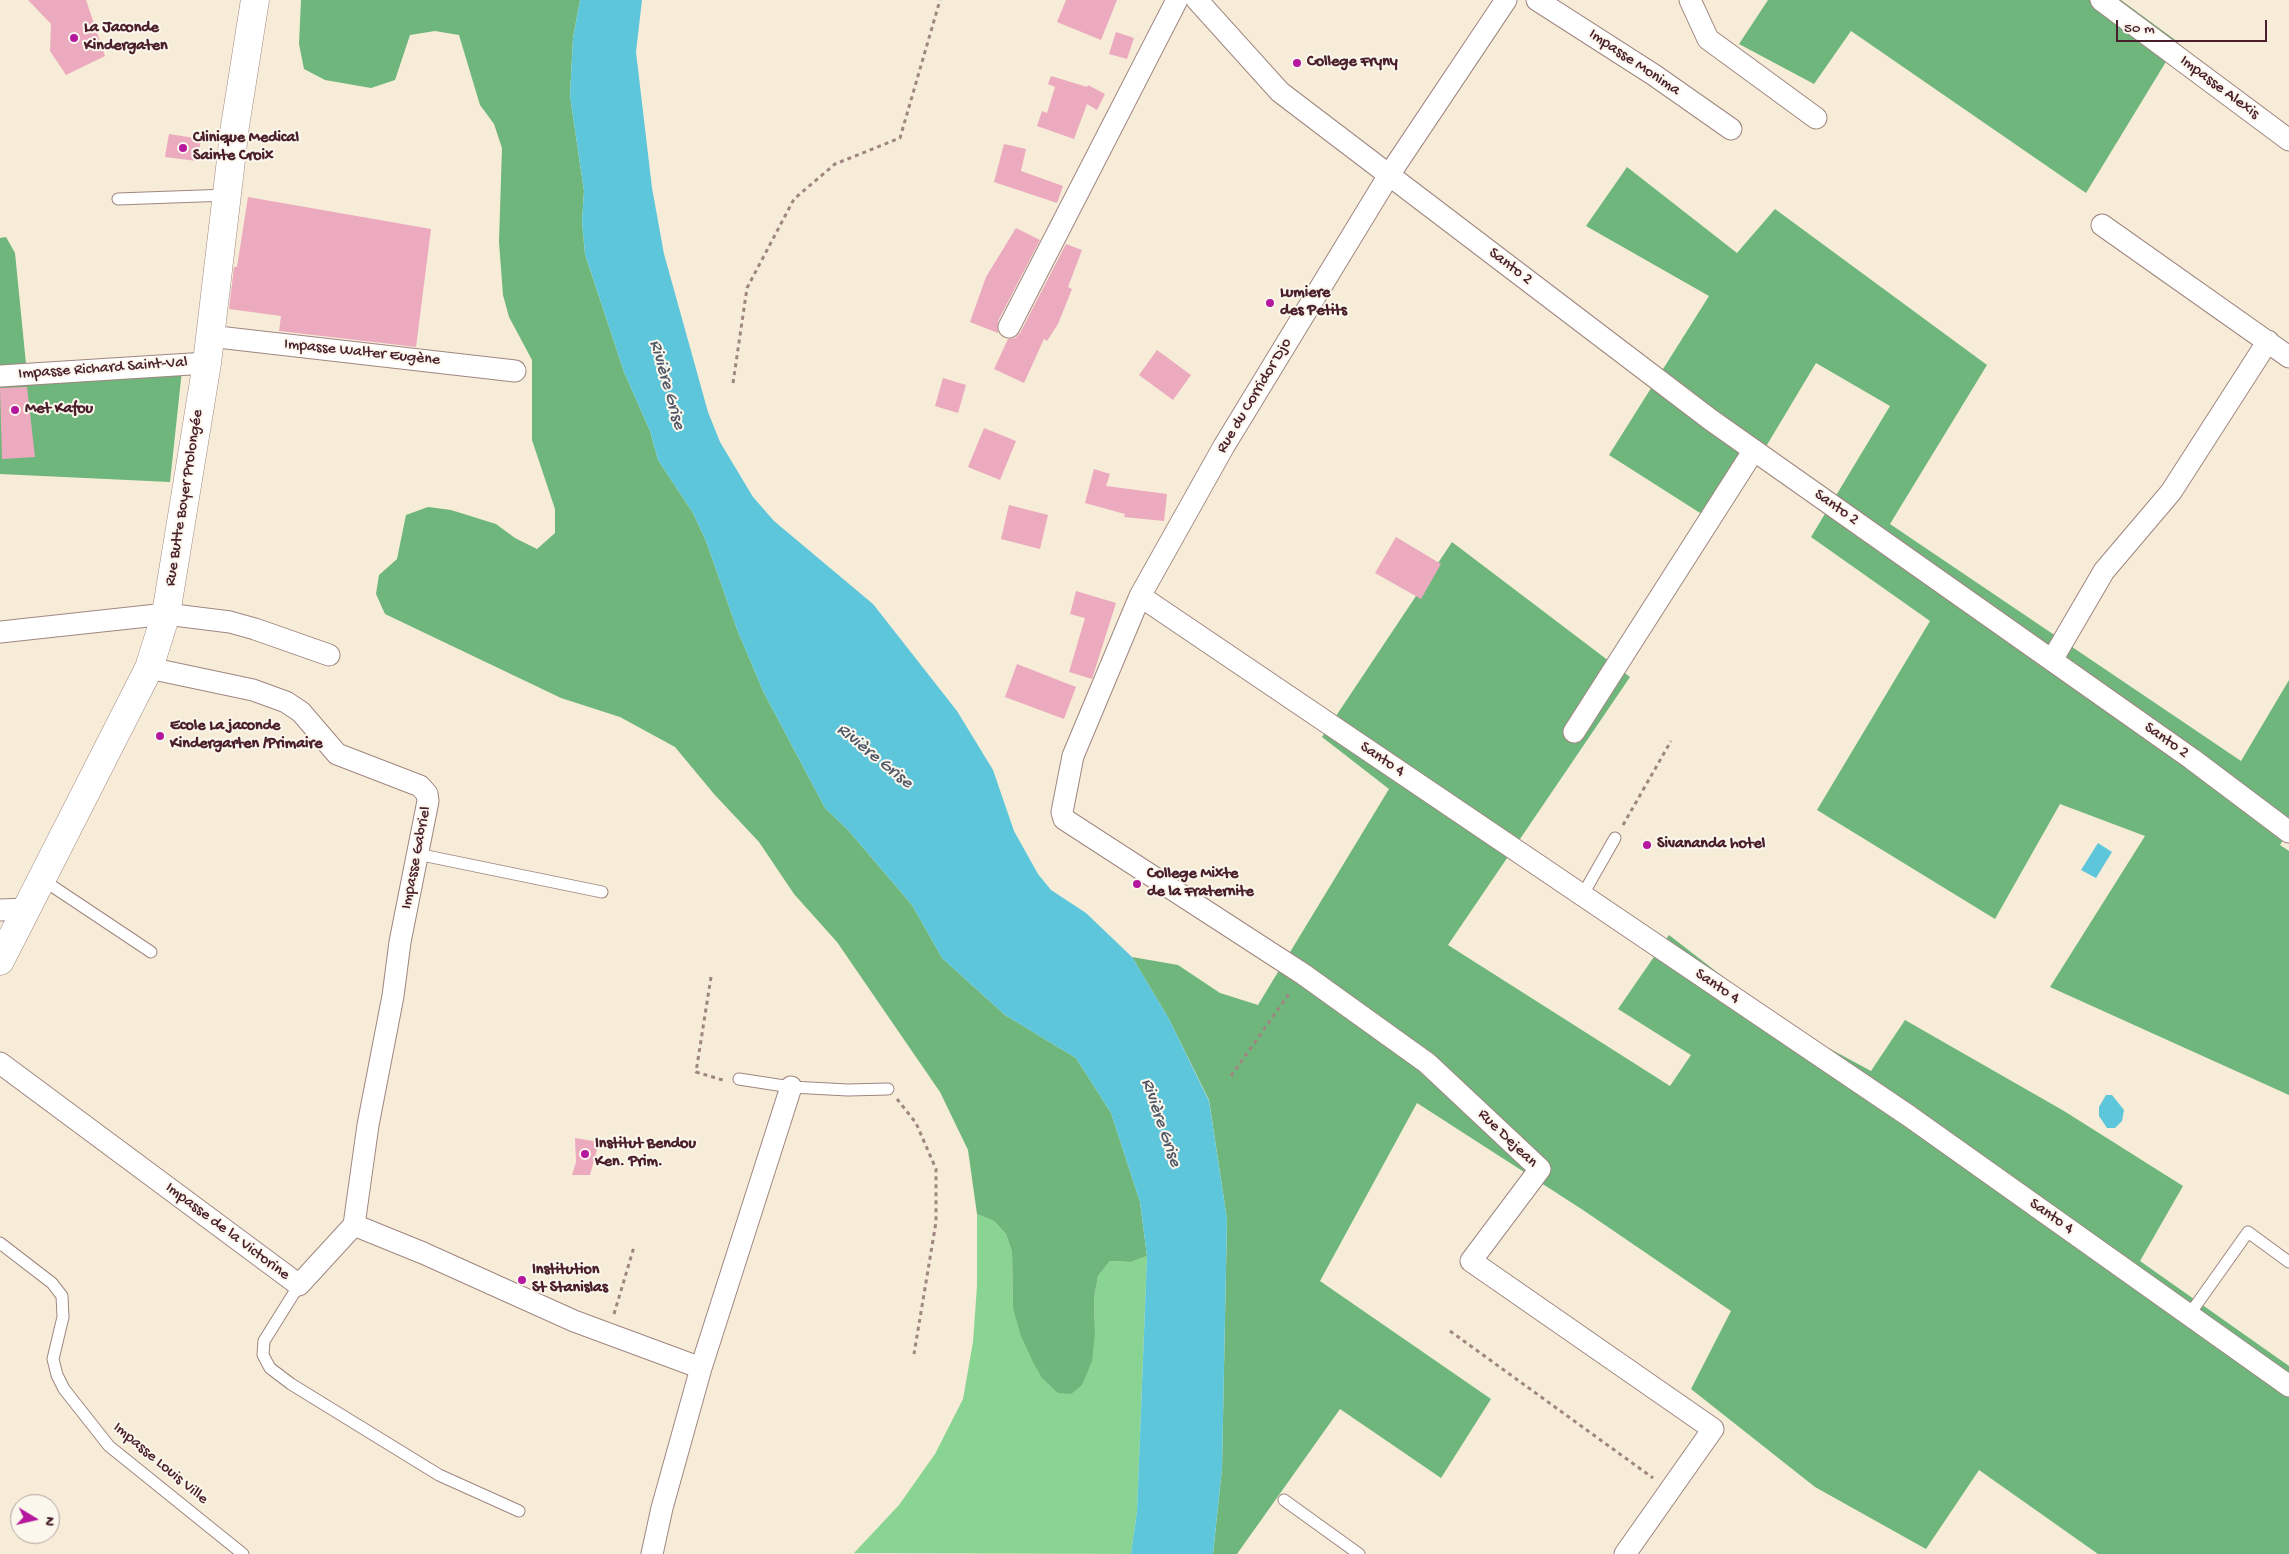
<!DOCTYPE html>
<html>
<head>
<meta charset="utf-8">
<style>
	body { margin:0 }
	#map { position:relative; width:2289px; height:1554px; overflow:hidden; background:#f6ecd7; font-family:"Gochi Hand",sans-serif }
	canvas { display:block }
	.north { position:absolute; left:10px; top:1494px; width:50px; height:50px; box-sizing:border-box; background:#fbf7ec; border:1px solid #b4a19f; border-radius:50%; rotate:99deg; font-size:14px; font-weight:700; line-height:20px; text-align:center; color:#4a1f2b }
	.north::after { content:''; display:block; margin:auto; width:18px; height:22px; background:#b5179e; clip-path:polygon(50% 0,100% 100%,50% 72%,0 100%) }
	.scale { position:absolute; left:2116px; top:20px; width:151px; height:22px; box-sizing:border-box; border:2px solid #4a1f2b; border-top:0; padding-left:6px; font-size:15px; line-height:18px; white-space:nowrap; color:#4a1f2b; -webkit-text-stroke:4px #fbf7ec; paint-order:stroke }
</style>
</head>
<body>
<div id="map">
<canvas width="2289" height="1554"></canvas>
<div class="north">N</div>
<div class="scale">50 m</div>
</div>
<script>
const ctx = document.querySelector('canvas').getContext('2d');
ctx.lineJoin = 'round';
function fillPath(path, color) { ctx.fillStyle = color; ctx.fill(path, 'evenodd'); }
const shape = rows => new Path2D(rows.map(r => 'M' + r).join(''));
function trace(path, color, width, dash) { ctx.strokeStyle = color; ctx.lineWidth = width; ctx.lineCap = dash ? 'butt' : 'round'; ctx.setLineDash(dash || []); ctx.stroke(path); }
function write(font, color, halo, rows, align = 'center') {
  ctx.font = font + ' "Gochi Hand",sans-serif'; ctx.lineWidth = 4; ctx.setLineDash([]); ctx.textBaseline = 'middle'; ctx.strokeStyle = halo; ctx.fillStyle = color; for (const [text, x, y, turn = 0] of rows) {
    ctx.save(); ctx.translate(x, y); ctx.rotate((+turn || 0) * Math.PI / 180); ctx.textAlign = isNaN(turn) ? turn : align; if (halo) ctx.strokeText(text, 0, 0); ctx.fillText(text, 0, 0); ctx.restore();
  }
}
fillPath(shape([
	[977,1214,994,1221,1006,1234,1012,1252,1013,1308,1095,1333,1094,1298,1098,1276,1110,1261,1131,1262,1147,1256,1137,1511,1131,1554,854,1553,899,1505,935,1454,963,1399,973,1342,977,1286]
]), '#89d492');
fillPath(shape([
	[301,0,580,0,573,38,570,96,584,191,582,222,585,254,624,372,650,431,658,460,693,513,706,541,738,632,764,693,825,808,848,830,912,905,942,958,1005,1015,1076,1058,1111,1113,1140,1202,1147,1256,1131,1262,1110,1261,1098,1276,1094,1298,1095,1333,1092,1361,1082,1385,1071,1394,1058,1393,1042,1378,1033,1362,1021,1336,1013,1308,1012,1252,1006,1234,994,1221,977,1214,968,1150,940,1092,837,942,794,894,759,842,714,794,675,747,620,717,561,698,385,614,376,594,379,575,397,559,406,515,428,507,451,510,496,524,515,538,537,549,555,533,555,509,532,440,532,360,509,317,503,295,499,242,502,148,494,124,480,105,459,35,435,31,410,35,395,80,371,88,325,80,304,69,299,44],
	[1768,0,2121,0,2178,42,2086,193,1851,31,1814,84,1739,44],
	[1627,167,1737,253,1775,209,1987,365,1890,524,2241,761,2289,680,2289,830,2280,845,2289,851,2289,1095,2050,987,2145,836,2060,804,1995,919,1817,810,1930,621,1811,537,1890,406,1816,363,1719,525,1609,455,1709,296,1586,226],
	[6,237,15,253,26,364,182,370,170,482,0,474,0,238],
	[1452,542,1630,677,1448,945,1670,1086,1691,1055,1618,1009,1669,935,1784,1024,1871,1071,1905,1020,2064,1111,2183,1186,2140,1261,2289,1366,2289,1554,2098,1554,1979,1470,1926,1549,1815,1487,1691,1389,1731,1311,1583,1210,1417,1103,1320,1281,1491,1399,1441,1478,1340,1409,1237,1554,1213,1554,1222,1468,1227,1219,1209,1100,1169,1019,1132,957,1178,965,1220,993,1258,1005,1389,789,1322,737]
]), '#6eb67c');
fillPath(shape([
	[580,0,642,0,636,52,652,188,664,254,708,412,720,442,753,497,774,521,873,604,957,711,993,770,1014,831,1038,874,1051,890,1086,913,1132,957,1169,1019,1209,1101,1227,1219,1222,1468,1213,1554,1131,1554,1137,1511,1147,1256,1140,1202,1111,1113,1076,1058,1005,1015,942,958,912,905,848,830,825,808,764,693,738,632,706,541,693,513,658,460,650,431,624,372,585,254,582,222,584,191,570,96,573,38],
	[2098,843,2112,852,2096,878,2081,870],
	[2106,1095,2112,1095,2124,1110,2122,1121,2115,1128,2107,1128,2099,1116,2099,1107]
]), '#5ec6da');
fillPath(shape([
	[28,0,86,0,105,56,66,75,50,51,51,24],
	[1066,0,1117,0,1101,40,1057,22],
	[1116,32,1134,38,1127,59,1109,54],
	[1051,76,1087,87,1088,85,1105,94,1097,110,1087,104,1074,139,1037,126,1042,111,1047,113,1055,87,1048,84],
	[169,134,201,139,197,161,165,157],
	[1004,144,1026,149,1021,171,1063,186,1057,203,994,182],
	[248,197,431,229,416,347,279,331,281,316,229,309,234,267,237,267],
	[1016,228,1040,240,998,321,998,333,970,322,986,277],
	[1066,244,1082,250,1068,287,1072,289,1058,324,1047,341,1044,339,1024,383,994,369,1008,339,1015,338,1020,333],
	[1157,350,1191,375,1173,400,1139,375],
	[943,378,966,385,958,413,935,406],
	[27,387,35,457,2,459,0,388],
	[984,428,1016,441,1000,480,968,467],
	[1094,469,1110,474,1106,486,1167,494,1164,521,1124,517,1125,514,1085,503],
	[1009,505,1048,515,1040,549,1001,539],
	[1396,537,1441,564,1421,599,1375,573],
	[1076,591,1116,603,1092,679,1069,672,1085,618,1070,614],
	[1017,664,1076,687,1064,719,1005,697],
	[575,1138,599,1142,590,1175,572,1175,576,1162]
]), '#ecaabf');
const lane = shape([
	[118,199,228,195],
	[417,854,602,892],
	[43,880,151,952],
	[1582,896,1615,838],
	[739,1079,791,1087,848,1090,888,1089],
	[0,1243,52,1283,62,1296,63,1317,53,1359,57,1375,64,1389,109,1446,243,1554],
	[299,1285,264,1341,263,1355,270,1368,291,1384,439,1475,519,1511],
	[2189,1315,2248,1232,2289,1262],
	[1284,1500,1359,1554]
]);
const street = shape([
	[1197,0,1280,92,1711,420,2192,759,2289,832],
	[1506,0,1389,175,1224,446,1140,596,1073,756,1062,812,1064,819,1303,974,1427,1063,1540,1169,1471,1261,1713,1429,1625,1554],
	[1537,0,1654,75,1731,129],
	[1690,0,1708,39,1816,118],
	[2101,0,2289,140],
	[2102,225,2289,357],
	[1009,327,1177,0],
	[209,336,515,371],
	[0,376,207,363],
	[1140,596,1909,1116,2289,1386],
	[0,632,166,614,230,622,255,629,329,655],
	[2052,660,2104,571,2171,492,2268,341],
	[1574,732,1754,450],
	[0,910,26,909],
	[0,1063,299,1285,354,1225,368,1125,393,996,400,942,428,801,427,794,420,786,337,754,301,712,286,702,253,690,149,668],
	[354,1225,423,1253,574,1321,701,1368],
	[652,1554,662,1508,701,1368,791,1087]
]);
const secondary = shape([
	[0,961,149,668,166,614,207,363,235,126,255,0]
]);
trace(lane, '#a08681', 13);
trace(street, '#a08681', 23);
trace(secondary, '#a08681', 29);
trace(shape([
	[733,383,747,288,794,199,835,164,900,138,940,0],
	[1623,825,1671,741],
	[711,977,696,1072,726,1081],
	[1231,1076,1291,991],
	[897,1099,916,1123,936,1169,936,1222,914,1354],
	[614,1314,634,1247],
	[1450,1331,1653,1478]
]), '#a08681', 3, [4, 4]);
trace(lane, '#fff', 11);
trace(street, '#fff', 21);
trace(secondary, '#fff', 28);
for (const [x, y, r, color] of [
	[74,38,5,"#b5179e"],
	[1297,63,5,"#b5179e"],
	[183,148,5,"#b5179e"],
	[1270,303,5,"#b5179e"],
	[15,410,5,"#b5179e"],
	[160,736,5,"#b5179e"],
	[1647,845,5,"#b5179e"],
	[1137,884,5,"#b5179e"],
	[585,1154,5,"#b5179e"],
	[522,1280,5,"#b5179e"]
]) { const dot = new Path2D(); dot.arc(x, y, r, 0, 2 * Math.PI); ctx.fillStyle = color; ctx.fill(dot); trace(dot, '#fbf7ec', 2); }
write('bold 16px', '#4a1f2b', '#fbf7ec', [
	["La Jaconde",84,29],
	["Kindergaten",84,47],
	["College Fryny",1307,63],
	["Clinique Medical",193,139],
	["Sainte Croix",193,157],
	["Lumiere",1280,294],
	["des Petits",1280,312],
	["Met Kafou",25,410],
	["Ecole La jaconde",170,727],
	["Kindergarten /Primaire",170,745],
	["Sivananda hotel",1657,845],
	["College Mixte",1147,875],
	["de la Fraternite",1147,893],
	["Institut Bendou",595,1145],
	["Ken. Prim.",595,1163],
	["Institution",532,1271],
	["St Stanislas",532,1289]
], 'left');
write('16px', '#4a1f2b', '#fbf7ec', [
	["Impasse Monima",1634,63,34],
	["Impasse Alexis",2219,88,37],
	["Santo 2",1510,267,37],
	["Impasse Walter Eugène",362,353,6],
	["Impasse Richard Saint-Val",103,369,-4],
	["Rue du Corridor Djo",1255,396,-59],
	["Rue Butte Boyer Prolongée",185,498,-81],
	["Santo 2",1836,508,35],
	["Santo 2",2166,741,35],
	["Santo 4",1382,760,34],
	["Impasse Gabriel",417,858,-79],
	["Santo 4",1717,987,34],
	["Rue Dejean",1507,1139,44],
	["Santo 4",2051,1217,35],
	["Impasse de la Victorine",227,1232,37],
	["Impasse Louis Ville",160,1464,40]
]);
write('italic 18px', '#515968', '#fbf7ec', [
	["Rivière Grise",666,385,74],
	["Rivière Grise",874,757,39],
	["Rivière Grise",1160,1123,71]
]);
</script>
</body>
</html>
